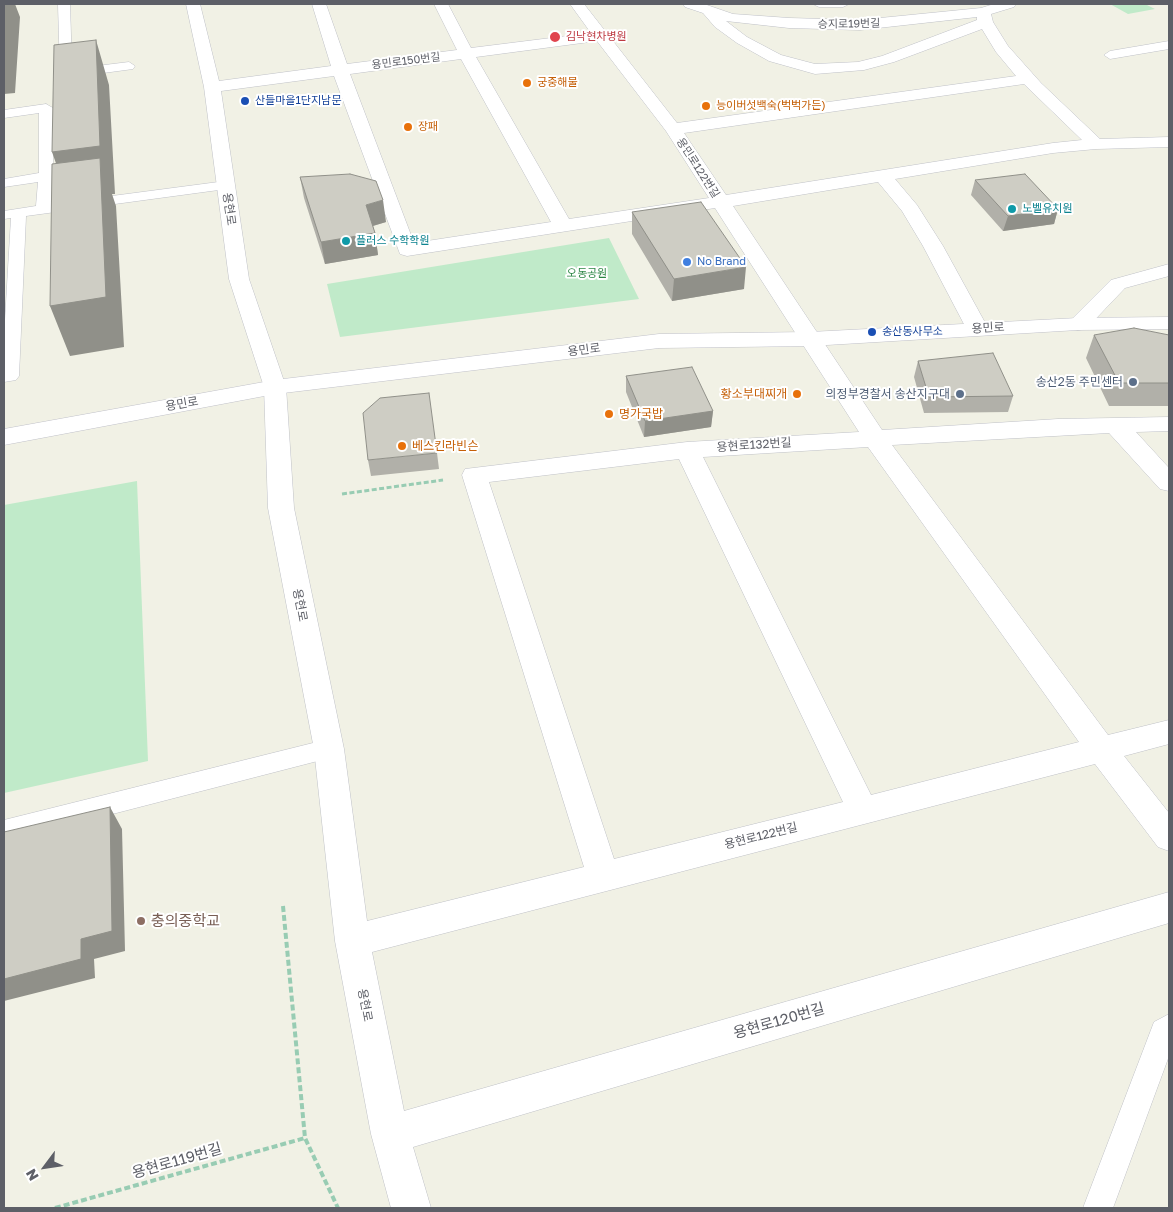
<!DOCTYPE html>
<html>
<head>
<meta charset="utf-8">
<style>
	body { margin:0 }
	#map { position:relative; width:1173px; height:1212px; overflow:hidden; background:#f1f1e5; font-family:"Golos Text",sans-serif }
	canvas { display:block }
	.frame { position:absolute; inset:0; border:5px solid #5d5f67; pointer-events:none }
	.north { position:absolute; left:20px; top:1142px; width:50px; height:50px; -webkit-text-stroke:4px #fff; paint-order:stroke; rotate:239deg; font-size:14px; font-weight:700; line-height:20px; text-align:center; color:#5d5f67 }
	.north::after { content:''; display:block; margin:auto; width:18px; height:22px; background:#5d5f67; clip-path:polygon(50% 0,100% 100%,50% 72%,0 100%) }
</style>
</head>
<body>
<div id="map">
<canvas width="1173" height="1212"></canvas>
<div class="frame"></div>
<div class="north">N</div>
</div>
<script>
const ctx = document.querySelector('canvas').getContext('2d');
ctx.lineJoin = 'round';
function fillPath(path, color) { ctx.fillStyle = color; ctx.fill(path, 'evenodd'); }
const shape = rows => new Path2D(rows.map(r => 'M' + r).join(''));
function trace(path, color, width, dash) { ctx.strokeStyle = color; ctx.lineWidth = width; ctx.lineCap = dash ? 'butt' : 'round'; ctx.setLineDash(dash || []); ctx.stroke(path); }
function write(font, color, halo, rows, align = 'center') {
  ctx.font = font + ' "Golos Text","Noto Sans KR",sans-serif'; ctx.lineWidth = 4; ctx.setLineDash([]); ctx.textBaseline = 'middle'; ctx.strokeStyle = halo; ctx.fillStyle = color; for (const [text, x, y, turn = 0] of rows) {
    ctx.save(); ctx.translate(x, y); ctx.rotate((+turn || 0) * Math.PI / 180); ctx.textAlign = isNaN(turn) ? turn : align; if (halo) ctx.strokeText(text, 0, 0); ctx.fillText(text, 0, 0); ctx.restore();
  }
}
fillPath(shape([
	[1110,4,1145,4,1155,9,1128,14],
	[609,238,639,299,340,337,327,284],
	[137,481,148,761,4,793,4,505]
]), '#c0eac9');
const lane = shape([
	[58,4,70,4,72,69,129,62,135,66,133,69,66,78,62,77,60,74,58,4],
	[813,4,849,4,843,7,819,7,813,4],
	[1169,41,1169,49,1110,59,1104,55,1110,51,1169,41],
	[46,104,53,108,53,176,51,204,226,181,231,182,233,185,231,188,226,189,26,216,19,376,16,380,4,382,4,337,11,218,4,219,4,211,36,206,38,182,4,187,4,179,39,173,39,113,4,118,4,110,46,104],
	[329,739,337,742,341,749,337,756,4,842,4,820,329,739],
	[1169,1014,1169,1056,1113,1208,1083,1208,1154,1022,1169,1014]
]);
const street = shape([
	[186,4,200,4,219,81,331,66,312,4,326,4,347,64,457,50,434,4,448,4,471,48,591,33,570,4,584,4,677,123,1016,76,996,52,982,29,894,62,864,70,815,74,769,61,737,43,715,27,703,13,685,7,683,4,704,4,733,14,789,18,860,20,981,8,994,4,1016,4,1014,7,991,14,993,22,1008,46,1041,83,1100,139,1169,137,1169,147,1096,149,1053,153,895,179,917,205,943,246,988,328,985,333,977,334,969,333,966,328,923,246,902,211,878,182,733,206,882,430,1058,419,1169,417,1169,431,1136,432,1169,468,1169,491,1160,489,1109,433,892,445,1108,735,1169,720,1169,744,1124,756,1169,813,1169,851,1158,847,1095,764,372,952,404,1111,1169,892,1169,923,413,1147,431,1208,391,1208,371,1134,335,941,314,749,268,508,264,387,229,279,204,87,186,4],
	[977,17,977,20,882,56,858,62,815,64,781,55,747,37,726,21,789,28,860,30,977,17],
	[597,41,666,131,709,198,569,219,476,57,597,41],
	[461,59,551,222,414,243,350,74,461,59],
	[334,76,400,254,407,256,715,208,859,432,687,442,465,469,462,475,584,867,367,921,344,749,294,508,286,387,249,279,221,91,334,76],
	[1024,84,1082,140,1053,143,726,195,684,133,1024,84],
	[868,447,1079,742,871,795,703,457,868,447],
	[679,459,843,802,614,859,489,482,679,459],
	[1169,264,1169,276,1125,288,1086,329,1078,330,1070,329,1067,324,1111,280,1169,264]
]);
const secondary = shape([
	[1169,317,1169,329,1078,330,810,346,659,348,275,394,4,445,4,429,275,380,659,334,810,332,1078,318,1169,317]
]);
trace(lane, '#bfc1c7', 1);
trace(street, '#bfc1c7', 1);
trace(secondary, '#c0c1c9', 1);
trace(shape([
	[342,494,443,480]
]), '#98ccb3', 3, [5, 2.5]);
trace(shape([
	[283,906,305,1138,338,1208],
	[55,1208,305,1138]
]), '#98ccb3', 4, [6, 3]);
fillPath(lane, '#fff');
fillPath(street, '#fff');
fillPath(secondary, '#fff');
fillPath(shape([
	[300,177,386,222,373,226,375,233,378,255,325,264,304,198],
	[975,180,1058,209,1054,224,1003,231,971,195],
	[632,212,744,289,672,301,632,234],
	[1094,335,1169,335,1169,406,1109,406,1086,358],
	[918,361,1013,396,1008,412,924,413,914,377],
	[626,376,713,411,711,427,644,437,626,392],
	[437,453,439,469,371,476,368,460]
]), '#b1b0a9');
fillPath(shape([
	[4,4,15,4,20,17,15,93,4,94],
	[96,40,109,85,115,194,112,194,116,206,124,347,70,356,50,306,69,200,52,152],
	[383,200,386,222,369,227,366,205],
	[1058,209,1054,224,1003,231,1008,216],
	[375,233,378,255,325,264,321,242],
	[746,267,744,289,672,301,674,279],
	[713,411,711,427,644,437,645,421],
	[110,807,122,829,125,951,94,959,95,978,4,1001,4,979,81,939]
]), '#909089');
const building = shape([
	[96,40,100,146,52,152,54,45,96,40],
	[100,158,106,297,50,306,52,164,100,158],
	[350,174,376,181,383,200,366,205,375,233,321,242,300,177,350,174],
	[1025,174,1058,209,1008,216,975,180,1025,174],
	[701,202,746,267,674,279,632,212,701,202],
	[1134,328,1169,335,1169,383,1119,383,1094,335,1134,328],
	[993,353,1013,396,929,397,918,361,993,353],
	[692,367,713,411,645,421,626,376,692,367],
	[429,393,437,453,368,460,363,413,380,398,429,393],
	[110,807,112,931,81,939,81,959,4,979,4,832,110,807]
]);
fillPath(building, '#cecdc4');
trace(building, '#909089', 1);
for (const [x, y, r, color] of [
	[555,37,6,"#e0444e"],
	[527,83,5,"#e8710a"],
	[245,101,5,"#1a4fb4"],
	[706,106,5,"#e8710a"],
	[408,127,5,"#e8710a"],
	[1012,209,5,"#0f9aa8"],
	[346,241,5,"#0f9aa8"],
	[687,262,5,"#3f7fe0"],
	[872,332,5,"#1a4fb4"],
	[1133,382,5,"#5c6f8a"],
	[797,394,5,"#e8710a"],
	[960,394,5,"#5c6f8a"],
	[609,414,5,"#e8710a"],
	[402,446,5,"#e8710a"],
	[141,921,5,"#8d6e63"]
]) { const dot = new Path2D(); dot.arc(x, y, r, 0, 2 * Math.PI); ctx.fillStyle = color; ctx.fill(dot); trace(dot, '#fff', 2); }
write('11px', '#5d5f67', '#fff', [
	["승지로19번길",849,24,-1],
	["용민로150번길",406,61,-7],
	["용민로122번길",698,168,57]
]);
write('11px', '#be3a42', '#fff', [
	["김낙현차병원",566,37]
], 'left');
write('11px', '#c56008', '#fff', [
	["궁중해물",537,83],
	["능이버섯백숙(벅벅가든)",716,106],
	["장패",418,127]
], 'left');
write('11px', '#164399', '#fff', [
	["산들마을1단지남문",255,101],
	["송산동사무소",882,332]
], 'left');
write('11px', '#0d838f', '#fff', [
	["노벨유치원",1022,209],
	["플러스 수학학원",356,241]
], 'left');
write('11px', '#366cbe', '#fff', [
	["No Brand",697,262]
], 'left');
write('11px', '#2d8645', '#fff', [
	["오동공원",587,274]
]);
write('12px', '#5d5f67', '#fff', [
	["용현로",229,209,82],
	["용민로",988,328,-3],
	["용민로",584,350,-7],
	["용민로",182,404,-10],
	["용현로132번길",754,445,-4],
	["용현로",300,605,79],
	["용현로122번길",761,836,-14],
	["용현로",365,1005,79]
]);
write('12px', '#4e5e75', '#fff', [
	["송산2동 주민센터",1123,382],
	["의정부경찰서 송산지구대",950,394]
], 'right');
write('12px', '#c56008', '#fff', [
	["황소부대찌개",787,394,"right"],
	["명가국밥",619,414],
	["베스킨라빈슨",412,446]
], 'left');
write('15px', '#785e54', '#fff', [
	["충의중학교",151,921]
], 'left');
write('15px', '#5d5f67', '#fff', [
	["용현로120번길",779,1021,-16],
	["용현로119번길",177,1161,-16]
]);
</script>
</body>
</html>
